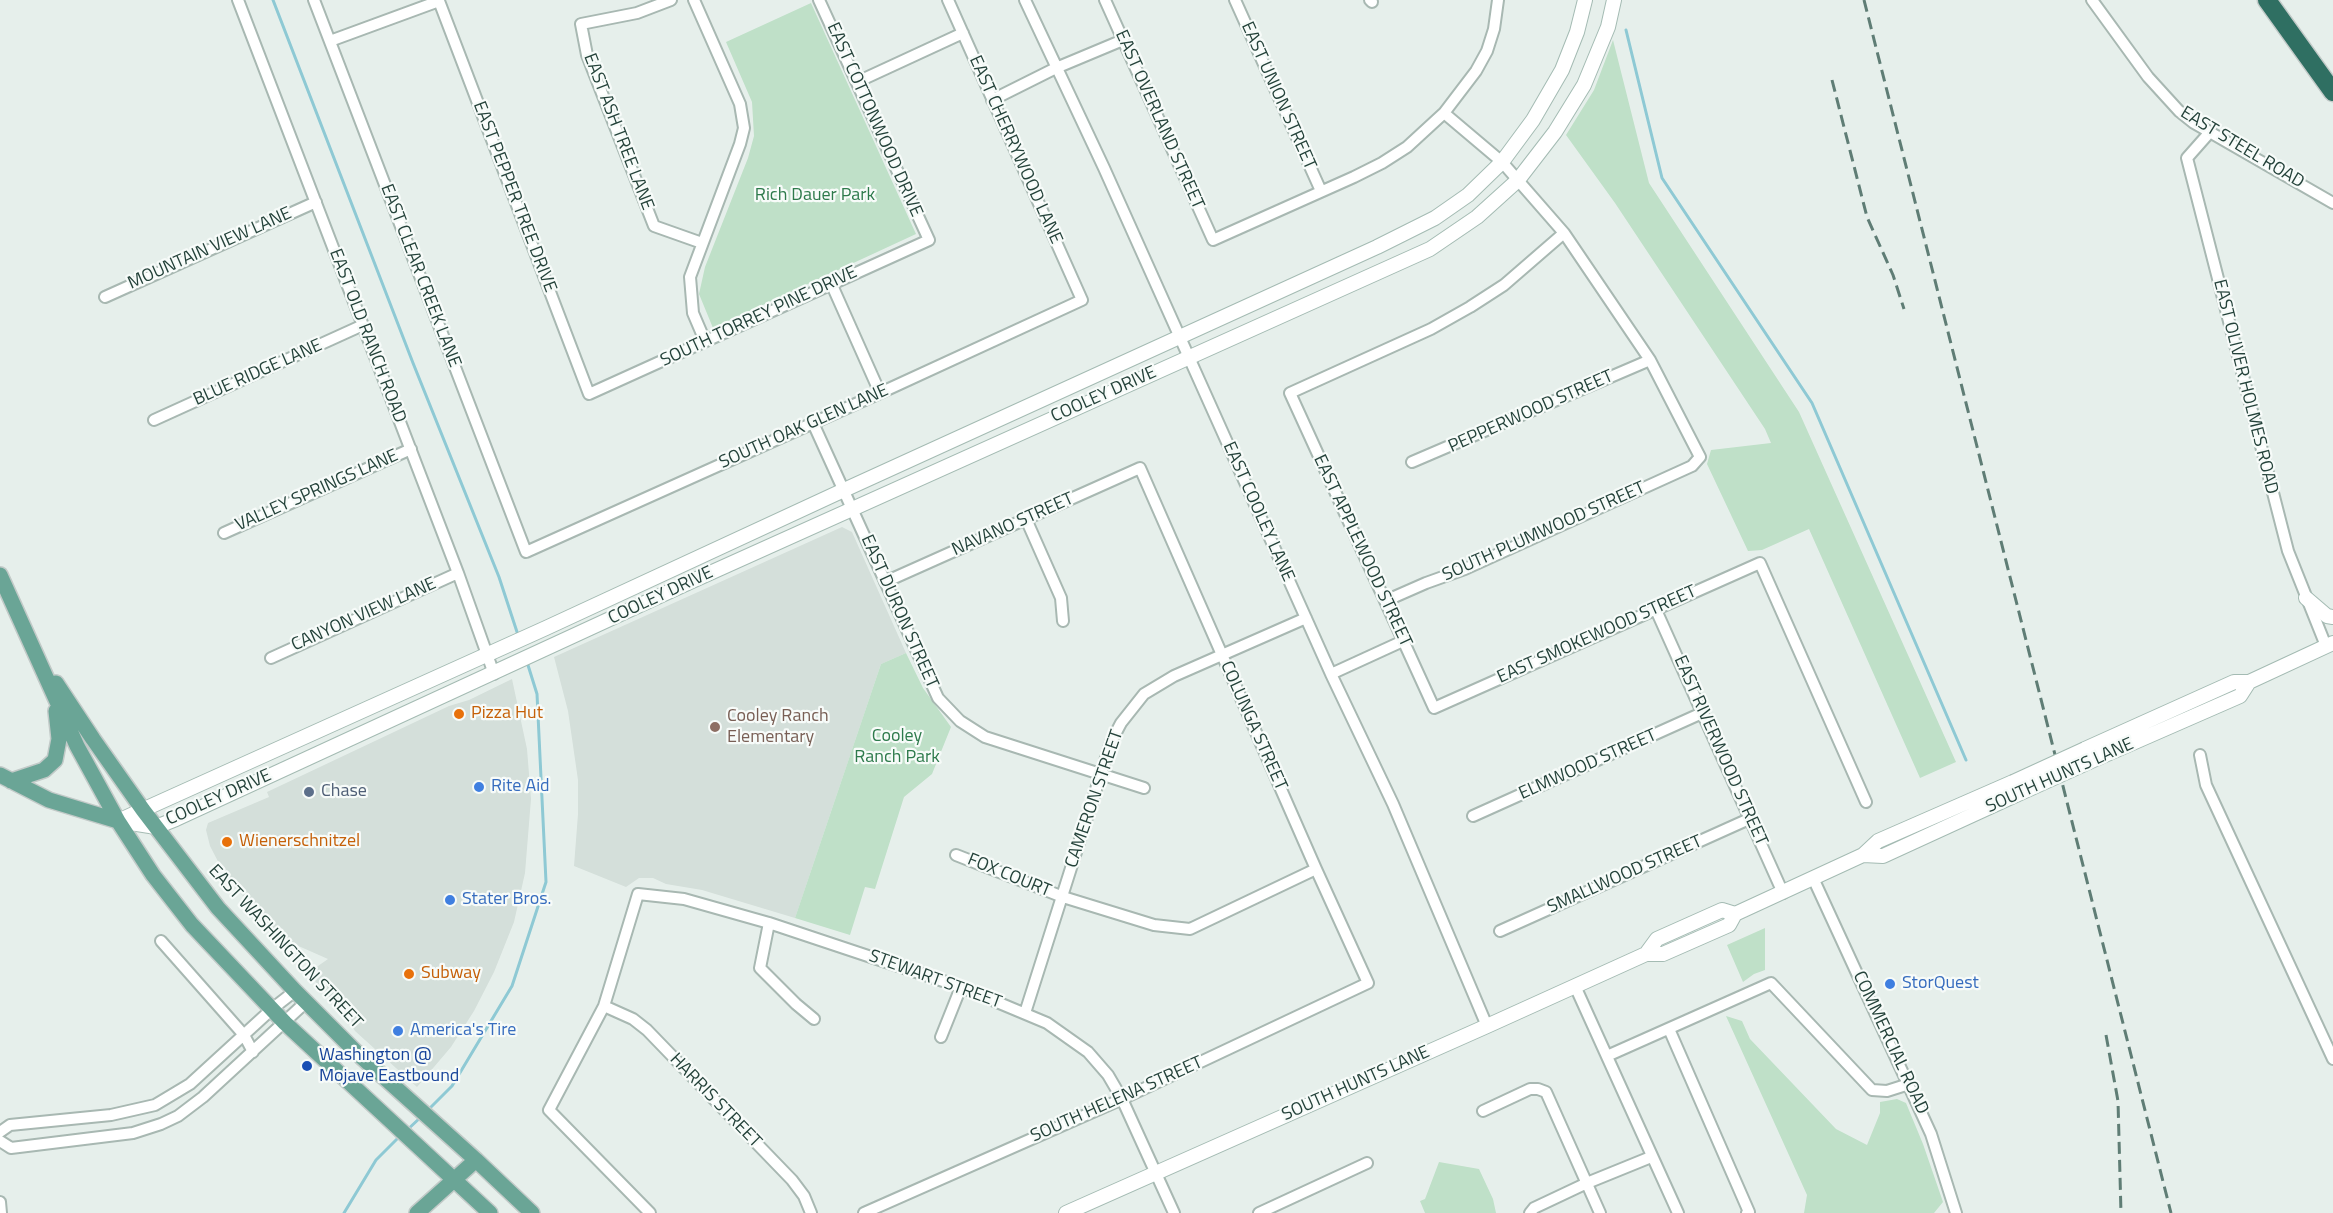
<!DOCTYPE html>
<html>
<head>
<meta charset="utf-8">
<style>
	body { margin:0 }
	canvas { display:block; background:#e6efeb }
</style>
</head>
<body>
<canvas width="2333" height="1213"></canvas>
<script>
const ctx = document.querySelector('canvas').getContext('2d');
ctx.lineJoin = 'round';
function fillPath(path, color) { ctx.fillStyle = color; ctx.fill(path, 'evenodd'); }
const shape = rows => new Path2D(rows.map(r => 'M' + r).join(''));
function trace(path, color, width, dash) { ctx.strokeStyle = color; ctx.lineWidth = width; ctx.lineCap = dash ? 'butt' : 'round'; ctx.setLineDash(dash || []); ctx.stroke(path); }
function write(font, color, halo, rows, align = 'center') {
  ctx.font = font + ' "Titillium Web",sans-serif'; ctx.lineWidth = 4.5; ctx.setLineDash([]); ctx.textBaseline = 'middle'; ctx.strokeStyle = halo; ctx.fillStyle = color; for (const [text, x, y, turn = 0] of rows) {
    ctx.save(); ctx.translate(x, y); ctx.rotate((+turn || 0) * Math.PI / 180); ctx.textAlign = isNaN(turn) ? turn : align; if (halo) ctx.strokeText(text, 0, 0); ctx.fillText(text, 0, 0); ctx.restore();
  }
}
fillPath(shape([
	[842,527,852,532,906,653,881,664,795,918,702,890,666,884,653,878,639,878,626,887,574,866,578,814,578,780,568,711,554,657],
	[512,679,527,749,531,799,525,873,514,922,494,972,474,1011,451,1047,417,1087,355,1031,345,1015,308,973,328,959,278,937,225,875,210,846,206,830,208,823,269,797,267,792,449,706,469,700]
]), '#d4dfda');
fillPath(shape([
	[811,3,916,234,713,328,699,294,705,267,748,158,754,136,752,102,726,42],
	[1613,40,1649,183,1799,412,1956,762,1920,778,1809,529,1762,550,1748,551,1707,464,1711,450,1771,443,1765,429,1615,203,1566,135,1594,90],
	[906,653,923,688,951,727,932,774,904,797,875,889,865,887,850,935,795,918,881,664],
	[1765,928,1765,970,1754,974,1743,982,1727,945],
	[1726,1016,1742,1021,1750,1039,1836,1129,1867,1145,1880,1113,1880,1102,1897,1099,1906,1103,1923,1144,1943,1202,1934,1213,1804,1213,1807,1195],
	[1439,1162,1479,1169,1493,1199,1496,1213,1425,1213,1420,1201,1425,1199]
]), '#bfe0c8');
trace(shape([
	[273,0,413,363,499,577,518,635],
	[1626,30,1662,178,1812,403,1966,760],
	[428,1110,452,1086,512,986,546,882,537,694,527,662],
	[406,1131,421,1117],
	[344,1213,376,1160,399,1137]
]), '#8ec9d4', 3);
const street = shape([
	[238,0,458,573,494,674],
	[314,0,526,552,880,393,1082,300,948,0],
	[671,0,637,13,581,24,587,55,654,226,702,243],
	[694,0,740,104,744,128,740,144,690,277,693,313,705,341],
	[1025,0,1104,168,1331,674,1393,804,1487,1026],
	[1105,0,1213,240,1354,177,1382,163,1407,147,1444,113,1476,71,1487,51,1494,29,1498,0],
	[1235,0,1321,191],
	[1370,0,1372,2],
	[2092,0,2148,77,2179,111,2194,123,2333,203],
	[330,41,439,1,589,394,929,240,819,0],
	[857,82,963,33],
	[992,100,1056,68,1123,40],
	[2210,132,2187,158,2288,551,2326,646],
	[1564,233,1504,285,1470,307,1431,329,1290,393,1434,708,1760,563,1866,802],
	[831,283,880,393],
	[105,297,316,202],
	[154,420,363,325],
	[813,423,938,698,960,721,985,737,1144,788],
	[1412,462,1650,360],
	[1026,519,1061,598,1063,621],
	[224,533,411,449],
	[1385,601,1426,583,1465,569,1692,466,1700,457,1650,360,1564,233,1502,162,1444,113],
	[1656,610,1783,893],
	[271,658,458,573],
	[1331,674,1403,641],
	[2200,755,2206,785,2333,1059],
	[1473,816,1702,713],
	[956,855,1063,897,1154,925,1190,929,1316,869],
	[1813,878,1931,1134,1956,1213],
	[769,923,760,968,796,1004,814,1019],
	[1500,931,1749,819],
	[161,941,244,1035,253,1052],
	[1575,986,1678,1213],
	[604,1006,633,1019,647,1030,792,1180,804,1196,811,1213],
	[1025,1013,1111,742,1121,723,1144,694,1174,676,1306,618],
	[1669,1029,1749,1212,1747,1213],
	[941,1037,961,987],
	[1607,1056,1771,983,1872,1090,1887,1091,1909,1084],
	[1483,1111,1530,1089,1538,1089,1546,1092,1600,1213],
	[0,1132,10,1125,111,1115,155,1105,190,1084,272,1009,295,991],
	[0,1141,11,1148,133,1133,161,1124,178,1116,203,1097,306,1002],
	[0,1202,1,1213],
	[650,1213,549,1110,604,1006,638,894,684,899,769,923,961,987,1047,1023,1088,1052,1108,1075,1122,1099,1174,1213],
	[864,1213,1122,1099,1368,983,1316,869,1140,468,885,582],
	[1259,1213,1367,1163],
	[1530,1213,1534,1208,1587,1183,1651,1157]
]);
const secondary = shape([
	[2306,598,2327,616,2333,617],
	[2085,749,2234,682,2249,682,2333,643],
	[2089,762,2240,696,2249,682],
	[118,821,156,827,176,819,690,582,1430,249,1477,217,1518,180,1555,132,1584,85,1608,27,1614,0],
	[118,821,546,628,844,490,1377,247,1435,218,1468,195,1502,162,1533,120,1562,70,1577,32,1585,0],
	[1863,855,1883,856,2016,795],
	[1646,954,1657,939,1722,910,1735,914],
	[1066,1213,1487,1026,1646,954,1663,954,1729,925,1735,914,1863,855,1878,841,2013,782]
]);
const primary = shape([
	[0,575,77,746,118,821,153,875,192,925,285,1023,490,1213],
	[56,683,93,739,143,810,218,908,295,991,356,1052,476,1160,532,1213],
	[0,775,49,800,118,821],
	[11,781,44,770,55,760,59,739,56,711],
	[417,1213,476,1160]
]);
const highway = shape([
	[2267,0,2333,92]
]);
trace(street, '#a8b8b2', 14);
trace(secondary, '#a4bbb3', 16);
trace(primary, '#c2cac8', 18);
trace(highway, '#c2cac8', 21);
trace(street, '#fff', 10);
trace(secondary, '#fff', 14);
trace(primary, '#6aa596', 15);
trace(highway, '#2f6f62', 18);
trace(shape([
	[1864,0,2171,1213],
	[1832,80,1867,217,1893,275,1904,309],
	[2106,1035,2118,1101,2121,1213]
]), '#5f7d75', 3, [12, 6]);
const secondaryBridge = shape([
	[2013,782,2085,749],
	[2016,795,2089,762]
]);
trace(secondaryBridge, '#a4bbb3', 16, []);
trace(secondaryBridge, '#fff', 14);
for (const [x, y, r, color] of [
	[459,714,6,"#e8710a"],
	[715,727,6,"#8d6e63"],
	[479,787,6,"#3f7fe0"],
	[309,792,6,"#5c6f8a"],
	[227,842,6,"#e8710a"],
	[450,900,6,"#3f7fe0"],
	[409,974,6,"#e8710a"],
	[1890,984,6,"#3f7fe0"],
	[398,1031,6,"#3f7fe0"],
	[307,1066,6,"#1a4fb4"]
]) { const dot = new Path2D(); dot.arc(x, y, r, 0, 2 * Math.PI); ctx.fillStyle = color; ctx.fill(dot); trace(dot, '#f7fbf9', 2); }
write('18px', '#24423a', '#f7fbf9', [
	["EAST UNION STREET",1278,96,66],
	["EAST COTTONWOOD DRIVE",874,120,66],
	["EAST OVERLAND STREET",1159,120,66],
	["EAST ASH TREE LANE",618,132,69],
	["EAST STEEL ROAD",2242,148,31],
	["EAST CHERRYWOOD LANE",1015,150,66],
	["EAST PEPPER TREE DRIVE",514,197,69],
	["MOUNTAIN VIEW LANE",210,249,-24],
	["EAST CLEAR CREEK LANE",420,276,69],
	["SOUTH TORREY PINE DRIVE",759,317,-25],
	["EAST OLD RANCH ROAD",367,336,69],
	["BLUE RIDGE LANE",258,373,-24],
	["EAST OLIVER HOLMES ROAD",2245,387,76],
	["COOLEY DRIVE",1104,395,-24],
	["PEPPERWOOD STREET",1531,412,-24],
	["SOUTH OAK GLEN LANE",804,427,-24],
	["VALLEY SPRINGS LANE",317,491,-24],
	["EAST COOLEY LANE",1258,512,66],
	["NAVANO STREET",1013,525,-24],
	["SOUTH PLUMWOOD STREET",1544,532,-24],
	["EAST APPLEWOOD STREET",1362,551,65],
	["COOLEY DRIVE",661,596,-25],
	["EAST DURON STREET",899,612,66],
	["CANYON VIEW LANE",364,615,-24],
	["EAST SMOKEWOOD STREET",1597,635,-24],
	["COLUNGA STREET",1253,726,66],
	["EAST RIVERWOOD STREET",1720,751,66],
	["ELMWOOD STREET",1588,765,-24],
	["SOUTH HUNTS LANE",2060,776,-24],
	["COOLEY DRIVE",219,798,-24],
	["CAMERON STREET",1095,799,-71],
	["SMALLWOOD STREET",1625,875,-24],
	["FOX COURT",1009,876,22],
	["EAST WASHINGTON STREET",285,947,47],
	["STEWART STREET",935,980,20],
	["COMMERCIAL ROAD",1890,1043,65],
	["SOUTH HUNTS LANE",1356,1084,-24],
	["SOUTH HELENA STREET",1117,1100,-24],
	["HARRIS STREET",715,1101,46]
]);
write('18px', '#2d7a4b', '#f7fbf9', [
	["Rich Dauer Park",815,196],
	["Cooley",897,737],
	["Ranch Park",897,758]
]);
write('18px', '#c56008', '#f7fbf9', [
	["Pizza Hut",471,714],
	["Wienerschnitzel",239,842],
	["Subway",421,974]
], 'left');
write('18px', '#785e54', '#f7fbf9', [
	["Cooley Ranch",727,717],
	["Elementary",727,738]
], 'left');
write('18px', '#366cbe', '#f7fbf9', [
	["Rite Aid",491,787],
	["Stater Bros.",462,900],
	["StorQuest",1902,984],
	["America's Tire",410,1031]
], 'left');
write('18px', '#4e5e75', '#f7fbf9', [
	["Chase",321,792]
], 'left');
write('18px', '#164399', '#f7fbf9', [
	["Washington @",319,1056],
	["Mojave Eastbound",319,1077]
], 'left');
</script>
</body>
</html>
